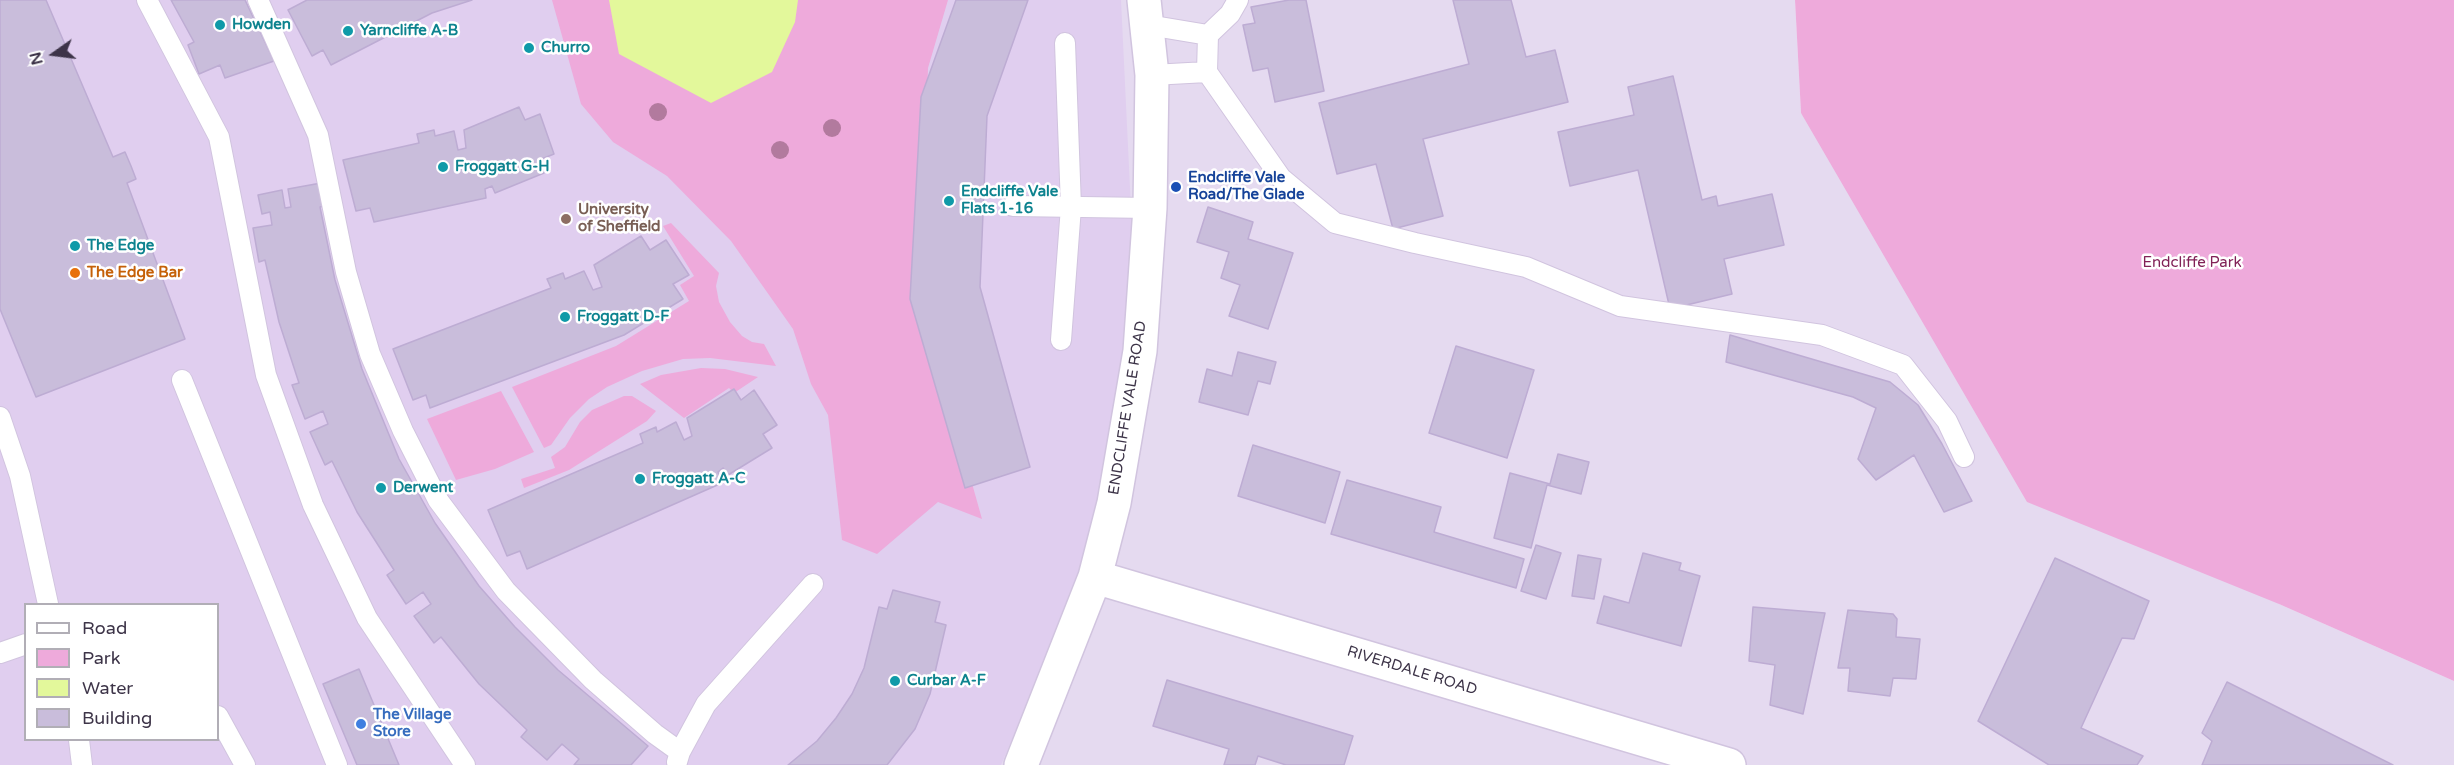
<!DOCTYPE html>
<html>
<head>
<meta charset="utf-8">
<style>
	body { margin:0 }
	#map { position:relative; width:2454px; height:765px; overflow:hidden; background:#ede6f5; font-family:"Varela Round",sans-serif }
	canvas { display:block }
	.legend { position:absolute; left:24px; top:603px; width:195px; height:138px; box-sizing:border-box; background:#fff; border:2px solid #b1aeb6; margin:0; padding:8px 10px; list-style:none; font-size:18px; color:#3d3448 }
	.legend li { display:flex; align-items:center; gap:12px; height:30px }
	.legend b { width:30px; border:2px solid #b1aeb6 }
	.north { position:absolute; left:24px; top:24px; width:60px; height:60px; -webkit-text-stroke:4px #fff; paint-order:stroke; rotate:256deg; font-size:16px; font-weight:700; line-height:24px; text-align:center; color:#3d3448 }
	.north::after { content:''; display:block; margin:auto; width:21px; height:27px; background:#3d3448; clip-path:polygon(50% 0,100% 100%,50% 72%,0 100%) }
</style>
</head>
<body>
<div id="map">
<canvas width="2454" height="765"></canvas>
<ul class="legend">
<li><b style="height:8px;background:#fff"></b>Road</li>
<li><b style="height:16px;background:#eeaadb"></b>Park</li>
<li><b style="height:16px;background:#e3f89b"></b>Water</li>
<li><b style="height:16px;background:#c9bddb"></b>Building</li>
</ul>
<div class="north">N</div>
</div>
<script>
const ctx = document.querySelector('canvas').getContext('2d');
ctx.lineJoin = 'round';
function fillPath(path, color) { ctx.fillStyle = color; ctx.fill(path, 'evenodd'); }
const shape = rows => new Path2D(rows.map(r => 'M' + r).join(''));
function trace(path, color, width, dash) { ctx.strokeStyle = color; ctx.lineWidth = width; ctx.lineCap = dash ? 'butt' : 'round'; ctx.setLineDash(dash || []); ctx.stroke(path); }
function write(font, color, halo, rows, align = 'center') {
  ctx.font = font + ' "Varela Round",sans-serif'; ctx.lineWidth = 5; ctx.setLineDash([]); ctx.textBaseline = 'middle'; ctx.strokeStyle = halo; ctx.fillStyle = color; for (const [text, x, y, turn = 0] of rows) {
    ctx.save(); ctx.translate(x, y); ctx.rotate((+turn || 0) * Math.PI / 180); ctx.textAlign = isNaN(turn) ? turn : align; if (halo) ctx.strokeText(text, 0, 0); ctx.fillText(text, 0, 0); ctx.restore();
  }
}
fillPath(shape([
	[0,0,1795,0,1801,113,2279,604,2454,681,2454,765,0,765],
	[26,604,218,604,218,740,26,740]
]), '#e5daf0');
fillPath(shape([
	[0,0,1121,0,1142,439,1001,765,0,765],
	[26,604,218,604,218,740,26,740]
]), '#e0ceef');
fillPath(shape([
	[552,0,948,0,928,68,921,302,982,519,938,502,877,554,842,540,828,415,811,384,793,329,731,241,667,176,613,142,581,104],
	[1795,0,2454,0,2454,681,2279,604,2027,502,1801,113],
	[671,223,719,273,716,286,719,302,730,322,742,336,752,342,764,344,776,366,710,358,683,359,642,371,607,387,589,399,570,418,551,445,544,448,512,387,616,346,689,301,680,285,694,276,663,226],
	[701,368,725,369,758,377,734,393,729,388,684,418,640,384,661,375],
	[501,391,534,452,495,469,456,480,427,419],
	[624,396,632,396,656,411,647,421,569,470,524,488,521,479,555,468,551,457,565,447,580,422,592,410]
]), '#eeaadb');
fillPath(shape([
	[609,0,798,0,795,22,772,72,711,103,619,54]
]), '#e3f89b');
const building = shape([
	[0,0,46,0,113,157,125,152,131,166,136,179,127,183,185,339,36,397,0,309,0,0],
	[171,0,245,0,274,61,225,78,220,65,199,74,188,45,194,42,171,0],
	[307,0,472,0,432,13,331,65,323,50,312,56,288,10,307,0],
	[956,0,1028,0,987,116,980,287,1030,467,965,488,910,299,921,97,956,0],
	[1289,0,1306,0,1324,91,1275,102,1268,68,1253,71,1243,25,1255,23,1251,7,1289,0],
	[1453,0,1511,0,1526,57,1555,50,1568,102,1423,139,1443,216,1393,229,1376,164,1337,174,1319,103,1469,64,1453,0],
	[1673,76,1702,200,1716,196,1718,206,1772,194,1784,245,1724,259,1732,294,1670,309,1638,170,1570,186,1558,132,1634,115,1628,87,1673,76],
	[519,107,525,120,540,114,554,154,539,160,544,173,495,193,492,186,485,189,486,198,374,222,370,208,356,211,343,160,419,143,417,134,434,130,435,136,454,131,458,150,466,148,464,130,519,107],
	[321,183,325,206,320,207,335,280,362,369,399,459,435,523,479,586,515,627,558,670,648,746,631,765,574,765,579,759,562,744,547,760,521,737,527,730,479,684,441,637,434,643,414,616,431,604,423,592,406,604,387,575,394,570,357,512,332,461,325,465,310,432,328,424,323,411,305,419,292,385,299,383,279,322,265,260,259,262,253,228,272,225,270,212,262,214,258,195,282,190,285,208,291,207,288,189,321,183],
	[1208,207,1253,222,1248,239,1293,253,1268,329,1229,316,1240,285,1221,278,1229,252,1197,242,1208,207],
	[641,236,650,250,666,240,689,275,673,284,683,299,624,335,430,408,426,395,413,400,393,349,551,288,547,279,563,273,565,279,584,271,593,290,602,287,594,265,641,236],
	[1730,335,1890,382,1918,405,1942,444,1972,501,1944,512,1914,455,1876,480,1858,459,1876,408,1853,397,1726,362,1730,335],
	[1456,346,1534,370,1507,458,1429,433,1456,346],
	[1238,352,1276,362,1270,384,1258,381,1248,415,1199,402,1207,369,1232,376,1238,352],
	[734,389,741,400,754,390,777,425,763,434,772,448,728,475,723,468,718,472,722,483,527,569,520,551,507,556,488,510,643,443,640,434,656,427,657,432,676,422,684,440,692,436,687,418,734,389],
	[1253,445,1340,472,1325,523,1238,496,1253,445],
	[1558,454,1589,462,1581,494,1547,485,1531,548,1494,538,1510,473,1550,484,1558,454],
	[1347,480,1441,507,1434,532,1524,559,1516,588,1331,534,1347,480],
	[1536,545,1561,553,1546,599,1521,591,1536,545],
	[1643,553,1681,563,1679,570,1700,576,1681,646,1597,623,1604,596,1629,603,1643,553],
	[1578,555,1601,559,1594,599,1572,596,1578,555],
	[2055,558,2149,601,2134,639,2122,638,2081,728,2143,756,2137,765,2049,765,1978,721,2055,558],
	[893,590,940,602,935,622,946,625,930,694,915,729,887,765,788,765,817,741,836,718,852,694,864,668,879,607,887,609,893,590],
	[1753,607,1825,613,1803,714,1770,705,1775,665,1749,661,1753,607],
	[1848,610,1893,614,1897,619,1896,637,1920,639,1916,679,1893,678,1890,696,1848,691,1850,668,1838,668,1848,610],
	[359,669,399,765,357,765,323,684,359,669],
	[1167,680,1353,736,1344,765,1286,765,1258,756,1255,765,1224,765,1229,749,1153,726,1167,680],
	[2227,682,2393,765,2202,765,2212,741,2202,733,2227,682]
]);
fillPath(building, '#c9bddb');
trace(building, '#bdacd3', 1.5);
const lane = shape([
	[147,0,219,137,266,375,313,505,367,618,465,765],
	[258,0,318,135,346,272,370,354,403,431,438,500,506,591,593,680,655,734,680,752],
	[1148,25,1208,35,1207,72,1152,75],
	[1208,35,1230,14,1238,0],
	[1207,72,1281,178,1335,223,1415,243,1526,267,1620,306,1822,335,1903,365,1947,421,1964,457],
	[1013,206,1150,208],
	[1061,340,1071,207,1065,43],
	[182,380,337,765],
	[0,417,20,476,48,604],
	[0,653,26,644],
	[218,716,245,765],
	[79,740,82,765],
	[677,762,680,752,706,704,813,584]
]);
const street = shape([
	[1095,577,1729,765],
	[1021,765,1095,577,1114,503,1140,351,1150,208,1152,75,1144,0]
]);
trace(lane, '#d1c4df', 22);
trace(street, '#d1c4df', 36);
trace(lane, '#fff', 20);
trace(street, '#fff', 33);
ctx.fillStyle = '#b27a9e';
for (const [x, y] of [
	[658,112],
	[832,128],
	[780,150]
]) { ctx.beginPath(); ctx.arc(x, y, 9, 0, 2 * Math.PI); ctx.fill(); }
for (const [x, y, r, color] of [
	[220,25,6,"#0f9aa8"],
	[348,31,6,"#0f9aa8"],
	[529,48,6,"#0f9aa8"],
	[443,167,6,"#0f9aa8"],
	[1176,187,6,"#1a4fb4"],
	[949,201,6,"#0f9aa8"],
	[566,219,6,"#8d6e63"],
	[75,246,6,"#0f9aa8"],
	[75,273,6,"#e8710a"],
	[565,317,6,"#0f9aa8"],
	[640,479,6,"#0f9aa8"],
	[381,488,6,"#0f9aa8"],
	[895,681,6,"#0f9aa8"],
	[361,724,6,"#3f7fe0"]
]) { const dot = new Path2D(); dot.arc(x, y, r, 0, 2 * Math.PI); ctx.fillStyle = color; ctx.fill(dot); trace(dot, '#fff', 2); }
write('bold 15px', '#0d838f', '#fff', [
	["Howden",232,25],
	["Yarncliffe A-B",360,31],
	["Churro",541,48],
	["Froggatt G-H",455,167],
	["Endcliffe Vale",961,192],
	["Flats 1-16",961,209],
	["The Edge",87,246],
	["Froggatt D-F",577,317],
	["Froggatt A-C",652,479],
	["Derwent",393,488],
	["Curbar A-F",907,681]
], 'left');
write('bold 15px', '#164399', '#fff', [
	["Endcliffe Vale",1188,178],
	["Road/The Glade",1188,195]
], 'left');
write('bold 15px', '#785e54', '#fff', [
	["University",578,210],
	["of Sheffield",578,227]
], 'left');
write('15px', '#812157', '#fff', [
	["Endcliffe Park",2192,263]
]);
write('bold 15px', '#c56008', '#fff', [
	["The Edge Bar",87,273]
], 'left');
write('15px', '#3d3448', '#fff', [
	["ENDCLIFFE VALE ROAD",1128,408,-81],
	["RIVERDALE ROAD",1412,671,17]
]);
write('bold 15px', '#366cbe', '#fff', [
	["The Village",373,715],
	["Store",373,732]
], 'left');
</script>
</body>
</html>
